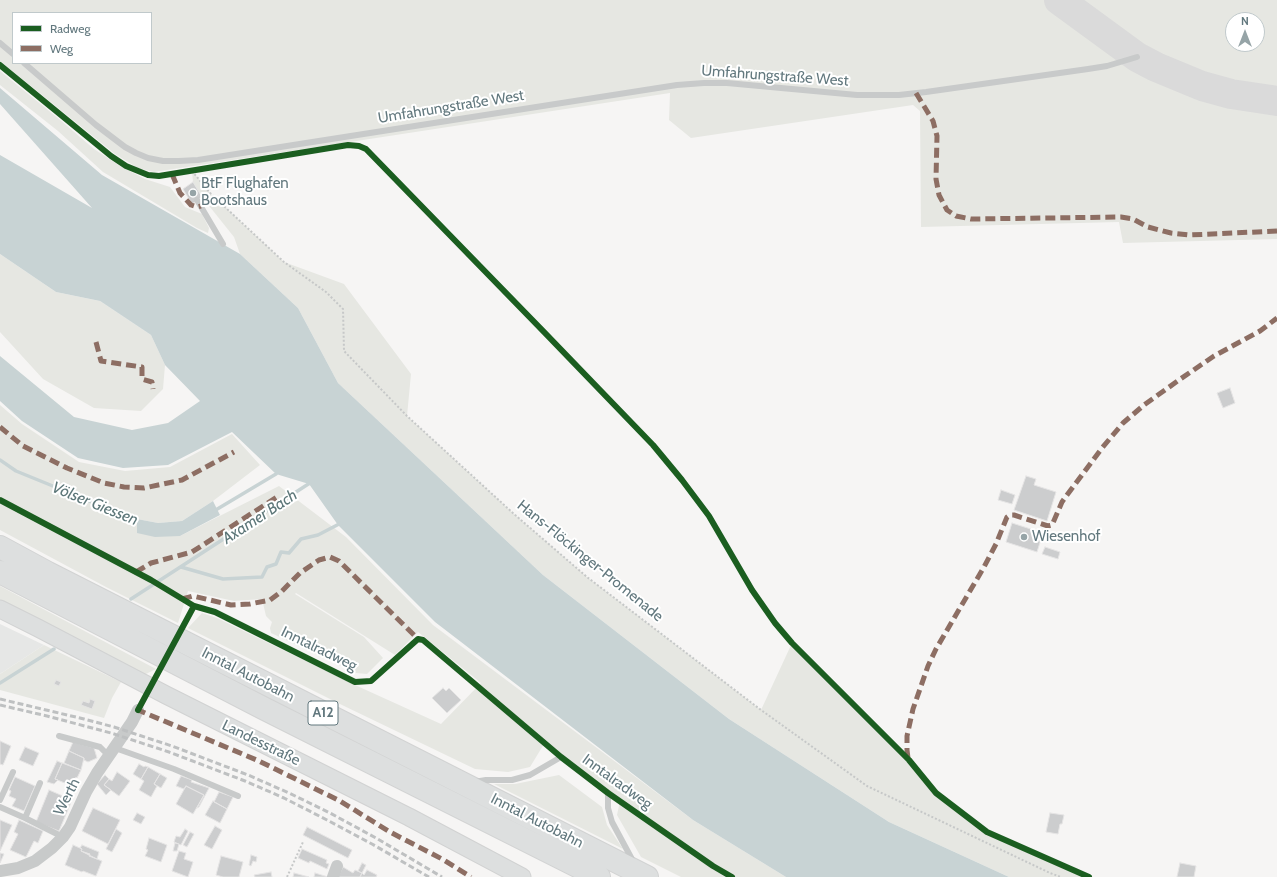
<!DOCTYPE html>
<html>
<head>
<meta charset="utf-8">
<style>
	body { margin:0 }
	#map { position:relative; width:1277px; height:877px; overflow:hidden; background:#f6f5f4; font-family:Cabin,sans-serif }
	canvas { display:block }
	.legend { position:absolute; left:12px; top:12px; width:140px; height:52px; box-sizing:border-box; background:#fff; border:1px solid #c0c9cb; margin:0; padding:5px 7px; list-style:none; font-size:12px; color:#62787e }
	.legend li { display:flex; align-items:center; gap:8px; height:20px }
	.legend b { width:20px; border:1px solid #c0c9cb }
	.north { position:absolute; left:1225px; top:12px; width:40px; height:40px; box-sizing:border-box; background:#fff; border:1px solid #c0c9cb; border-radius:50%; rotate:0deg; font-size:11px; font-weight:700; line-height:16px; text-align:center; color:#62787e }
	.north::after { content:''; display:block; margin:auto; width:14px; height:18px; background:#96a4a7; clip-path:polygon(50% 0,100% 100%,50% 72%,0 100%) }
</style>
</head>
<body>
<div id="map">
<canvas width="1277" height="877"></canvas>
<ul class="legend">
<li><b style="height:5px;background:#1b5e20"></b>Radweg</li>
<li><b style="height:5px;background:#8d6e63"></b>Weg</li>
</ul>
<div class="north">N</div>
</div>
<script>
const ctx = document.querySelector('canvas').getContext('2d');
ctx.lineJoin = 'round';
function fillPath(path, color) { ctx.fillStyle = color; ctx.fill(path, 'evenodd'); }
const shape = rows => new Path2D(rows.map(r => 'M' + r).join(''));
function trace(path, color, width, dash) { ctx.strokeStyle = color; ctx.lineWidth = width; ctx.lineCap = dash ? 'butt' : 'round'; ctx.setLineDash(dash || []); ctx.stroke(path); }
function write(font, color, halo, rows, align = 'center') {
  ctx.font = font + ' Cabin,sans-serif'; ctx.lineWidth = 4; ctx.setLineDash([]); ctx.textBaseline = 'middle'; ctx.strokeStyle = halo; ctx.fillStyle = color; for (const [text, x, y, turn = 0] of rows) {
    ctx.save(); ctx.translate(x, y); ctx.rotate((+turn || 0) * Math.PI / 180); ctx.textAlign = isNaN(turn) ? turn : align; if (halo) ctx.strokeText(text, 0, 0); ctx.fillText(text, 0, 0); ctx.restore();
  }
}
fillPath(shape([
	[0,624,44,645,0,674]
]), '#e6e7e6');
fillPath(shape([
	[0,0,1277,0,1277,239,1123,243,1119,222,921,227,920,111,913,105,691,138,669,120,670,93,154,172,138,168,115,154,0,61],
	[13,13,151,13,151,63,13,63],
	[1233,20,1257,20,1257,44,1233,44],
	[0,71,59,119,94,149,120,166,145,179,170,187,185,207,202,214,209,228,208,233,197,228,103,172,58,131,0,85],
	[192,171,211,194,284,262,344,284,411,374,407,416,514,514,587,577,761,710,792,643,909,760,936,793,987,832,1089,877,1009,877,889,822,729,719,543,575,338,383,298,308,240,254,234,237,202,197,193,182],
	[0,254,56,292,100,301,151,335,165,365,163,389,141,411,94,408,43,379,0,332],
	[0,405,22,424,79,462,125,471,170,467,232,434,260,465,213,501,182,521,158,523,137,519,180,536,279,486,346,537,433,625,693,820,786,877,681,877,641,857,617,815,620,801,608,793,544,744,530,767,508,772,475,769,342,705,188,628,202,613,217,618,355,685,441,724,481,683,418,632,395,655,296,593,295,594,364,637,383,658,367,674,356,673,271,633,270,628,272,622,266,616,262,599,234,601,188,591,178,623,106,587,0,530],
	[0,586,156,669,144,675,0,604],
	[44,645,121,682,112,698,104,718,0,690,0,674],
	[559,775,602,807,607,825,623,849,494,784,515,784]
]), '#e6e7e2');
fillPath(shape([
	[0,88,102,175,240,254,298,308,338,383,543,575,729,719,889,822,1009,877,786,877,693,820,435,622,338,525,309,484,276,474,232,432,168,465,123,468,78,458,22,421,0,401,0,356,74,417,132,430,168,423,200,401,165,365,151,335,100,301,56,292,0,254,0,155,92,208,0,104],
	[213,501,220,515,180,536,155,537,137,533,137,519,158,523,182,521]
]), '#c8d3d4');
trace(shape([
	[0,460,16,471,70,493,141,523],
	[214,511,276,474,278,471],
	[181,567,223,579,262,577,267,567,276,564,281,552,289,553,301,539,318,535,341,523],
	[131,599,313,481],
	[0,683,54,649]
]), '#c8d3d4', 3.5);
trace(shape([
	[1059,0,1137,57,1156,67,1202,86,1231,94,1277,101]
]), '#dadada', 30);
const building = shape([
	[193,182,202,197,192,204,183,189,193,182],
	[1230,388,1235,403,1223,408,1217,393,1230,388],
	[1026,476,1036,479,1034,485,1056,492,1047,521,1014,510,1026,476],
	[1001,490,1015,495,1012,504,998,500,1001,490],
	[1012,523,1043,533,1037,552,1006,542,1012,523],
	[1045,547,1060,552,1058,559,1042,554,1045,547],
	[56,680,61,682,59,686,54,684,56,680],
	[443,688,446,691,449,688,461,700,447,713,432,698,443,688],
	[90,699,95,701,92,709,81,705,83,701,89,703,90,699],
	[0,741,11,746,3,765,0,764,0,741],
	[73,742,94,748,97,758,88,762,84,760,84,758,69,751,73,742],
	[25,747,39,753,33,766,19,760,25,747],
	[69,751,84,758,81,770,64,763,69,751],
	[57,761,62,763,55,779,58,780,54,784,47,782,57,761],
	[62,763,81,770,77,778,76,777,72,786,55,779,62,763],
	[139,764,144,767,145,766,148,767,141,779,133,774,139,764],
	[148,767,160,774,154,784,157,786,151,797,139,790,144,781,141,779,148,767],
	[117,772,130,781,119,796,104,785,109,779,112,781,117,772],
	[160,774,167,778,161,788,154,784,160,774],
	[105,775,109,779,104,785,111,790,106,795,97,784,105,775],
	[181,776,192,780,191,782,209,788,199,807,197,808,204,795,186,786,184,789,176,786,181,776],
	[15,777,35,786,24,811,12,806,16,799,9,796,11,791,9,790,15,777],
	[186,786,204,795,193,814,176,804,186,786],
	[49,790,72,800,59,831,36,822,49,790],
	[219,792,233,797,227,809,214,802,219,792],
	[213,801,227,809,220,823,205,815,213,801],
	[93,808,120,820,108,844,82,831,93,808],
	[137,813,145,817,141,824,133,820,137,813],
	[1050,813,1064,815,1062,824,1060,824,1058,834,1046,832,1050,813],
	[0,820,12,825,0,851,0,820],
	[19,820,43,831,38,843,34,841,26,857,10,850,18,834,14,832,19,820],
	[215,826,222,830,212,849,204,845,215,826],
	[307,827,352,850,348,858,303,835,307,827],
	[116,829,122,833,112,852,106,849,116,829],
	[185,829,188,831,181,845,174,842,176,836,180,837,185,829],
	[190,832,194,834,187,847,183,845,190,832],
	[149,838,167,845,161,862,145,856,148,850,146,849,149,838],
	[175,843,179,844,177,851,173,851,175,843],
	[73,845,82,849,81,851,90,854,89,856,102,861,96,876,83,871,82,872,65,865,73,845],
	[82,845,99,852,97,859,81,851,82,849,80,848,82,845],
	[302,849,327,860,326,863,329,864,327,869,310,861,309,863,298,858,302,849],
	[179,851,186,853,184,859,193,862,188,877,172,871,179,851],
	[0,853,4,854,0,863,0,853],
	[251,855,257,857,256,862,253,861,251,866,249,865,251,855],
	[221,856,243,862,239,877,223,877,216,875,221,856],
	[362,863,366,865,362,873,358,871,362,863],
	[1180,863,1196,866,1194,877,1177,877,1180,863],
	[343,867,353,873,355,870,362,873,360,877,338,877,343,867],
	[367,870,377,875,376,877,360,877,362,873,364,875,367,870],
	[271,872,272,877,255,877,254,875,271,872],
	[294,873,309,877,293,877,294,873],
	[315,873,328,877,314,877,315,873]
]);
fillPath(building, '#cccdce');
trace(building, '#e5e4e4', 1);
const secondary = shape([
	[0,609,38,628,166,695,409,817,522,877]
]);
const highway = shape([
	[0,547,48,573,647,877],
	[0,572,263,708,599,877]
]);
trace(secondary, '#d1d2d2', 19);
trace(highway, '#d2d3d3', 24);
trace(shape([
	[192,171,211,194,284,262,326,292,343,309,344,351,407,416,514,514,587,577,761,710,867,786,1050,873,1061,877],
	[287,877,303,842]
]), '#c6c8c8', 2, [2, 2]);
trace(shape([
	[0,43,13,54],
	[24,63,96,125,125,147,136,153,148,158,163,161,179,161,198,160,306,143,677,85,704,83,727,83,857,95,899,95,926,92,1088,69,1107,66,1137,57],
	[197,200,223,244],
	[59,736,100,747,109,756],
	[115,748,174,769,238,796],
	[474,782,486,780,512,780,530,775,561,757],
	[40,783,25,818,63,837],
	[608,793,608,808,612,822,634,863],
	[0,800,13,772],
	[0,807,25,818]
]), '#c8caca', 6);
trace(shape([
	[0,871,18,868,35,861,52,848,63,837,70,827,86,792,97,773,132,722,138,710],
	[333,877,337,866]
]), '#c8caca', 12);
trace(secondary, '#dddfdf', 17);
trace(highway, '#dddfdf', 22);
trace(shape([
	[0,699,84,719,114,727,172,746,248,775,289,793,330,813,376,838,442,877],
	[0,705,47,716,111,733,169,752,245,781,284,798,327,820,372,844,429,877]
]), '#bec0c1', 3, [6, 3]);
trace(shape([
	[916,93,933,121,937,136,936,179,939,195,947,210,956,216,971,219,1121,217,1133,219,1148,227,1171,233,1189,235,1277,231],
	[172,174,180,193,191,205,197,207,201,206],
	[96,342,101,361,142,367,142,379,152,382,153,389],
	[0,427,23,446,67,468,104,483,124,487,144,488,182,480,234,452],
	[136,572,151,563,192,552,277,497,286,509],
	[182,599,193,596,231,605,250,604,270,600,282,591,300,573,319,560,330,557,339,561,418,639],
	[139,708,138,710,259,761,340,801,390,832,442,859,471,877],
	[908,758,907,750,907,736,913,709,928,666,936,649,984,567,996,544,1007,517,1010,515,1014,515,1048,526,1052,525,1062,502,1067,495,1102,448,1123,423,1144,405,1179,380,1214,356,1260,331,1277,318]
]), '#8d6e63', 5, [10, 5]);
trace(shape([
	[0,65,111,156,126,166,148,175,159,176,348,145,359,146,366,149,545,333,653,445,682,480,709,516,752,590,775,623,792,643,909,760,936,793,987,832,1089,877],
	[0,500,151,580,194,606,215,612,355,682,371,681,418,639,423,640,561,757,608,793,713,866,732,877],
	[138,710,194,606]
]), '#1b5e20', 6);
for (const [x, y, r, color] of [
	[193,193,4,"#96a4a7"],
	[1024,537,4,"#96a4a7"]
]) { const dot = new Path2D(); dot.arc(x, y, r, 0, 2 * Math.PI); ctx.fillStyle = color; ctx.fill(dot); trace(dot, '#fff', 1.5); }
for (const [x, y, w] of [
	[323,713,30]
]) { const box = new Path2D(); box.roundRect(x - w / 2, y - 12, w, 24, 3); ctx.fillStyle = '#fff'; ctx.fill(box); trace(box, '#62787e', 1); }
write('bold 14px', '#62787e', null, [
	["A12",323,713]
]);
write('15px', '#62787e', '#fff', [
	["Umfahrungstraße West",775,76,4],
	["Umfahrungstraße West",451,107,-9],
	["Hans-Flöckinger-Promenade",590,561,39],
	["Inntalradweg",319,649,26],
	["Inntal Autobahn",248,675,27],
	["Landesstraße",261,743,26],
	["Inntalradweg",617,782,36],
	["Werth",67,797,-63],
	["Inntal Autobahn",537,821,27]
]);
write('15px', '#62787e', '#fff', [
	["BtF Flughafen",201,184],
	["Bootshaus",201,201],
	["Wiesenhof",1032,537]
], 'left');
write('italic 16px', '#5d7779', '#fff', [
	["Völser Giessen",95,504,22],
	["Axamer Bach",260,517,-33]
]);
</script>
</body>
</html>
